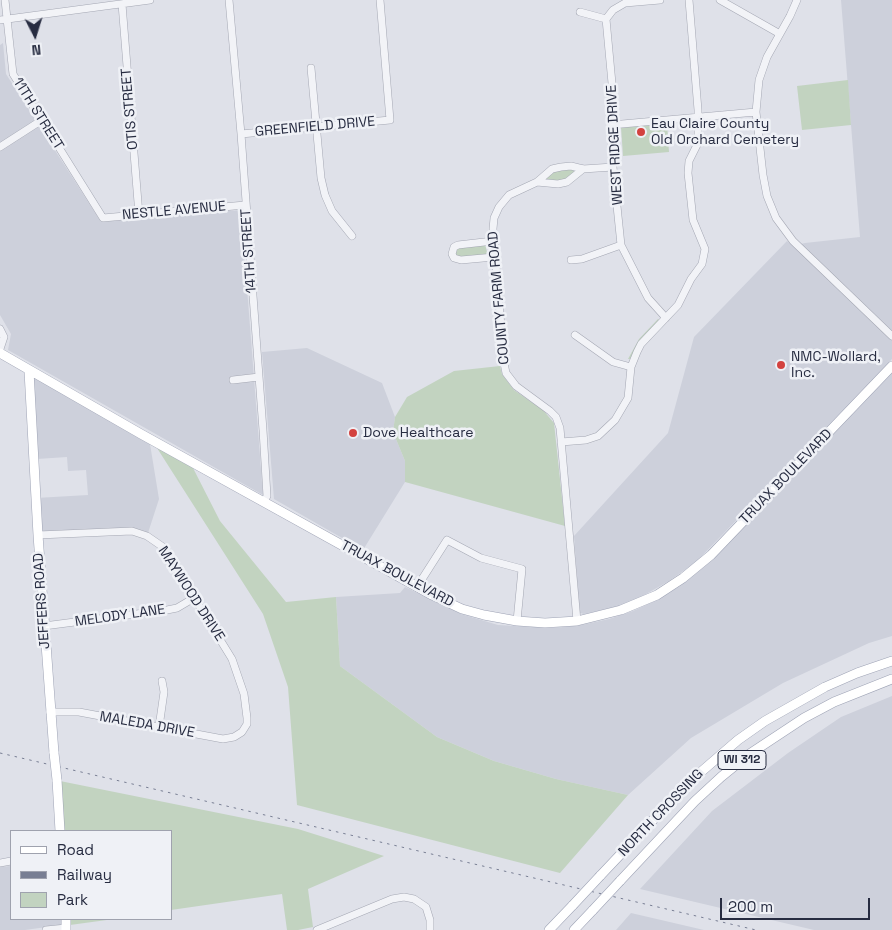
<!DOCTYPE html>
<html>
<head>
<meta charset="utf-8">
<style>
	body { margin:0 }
	#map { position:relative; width:892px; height:930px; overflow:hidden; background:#dfe1e9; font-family:"Space Grotesk",sans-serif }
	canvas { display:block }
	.legend { position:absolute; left:10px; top:830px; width:162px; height:90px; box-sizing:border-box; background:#eff1f6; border:1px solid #9fa2ae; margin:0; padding:6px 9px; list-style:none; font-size:15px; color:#272c41 }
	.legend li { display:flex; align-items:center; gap:10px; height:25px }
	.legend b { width:25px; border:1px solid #9fa2ae }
	.north { position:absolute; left:10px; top:10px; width:50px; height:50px; -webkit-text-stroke:4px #eff1f6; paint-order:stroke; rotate:175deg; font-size:14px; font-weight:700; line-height:20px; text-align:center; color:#272c41 }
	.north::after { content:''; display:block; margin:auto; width:18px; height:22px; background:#272c41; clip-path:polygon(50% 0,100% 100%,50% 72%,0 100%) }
	.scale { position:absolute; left:720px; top:898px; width:150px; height:22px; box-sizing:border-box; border:2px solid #272c41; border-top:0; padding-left:6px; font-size:15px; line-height:18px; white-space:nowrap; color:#272c41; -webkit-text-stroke:4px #eff1f6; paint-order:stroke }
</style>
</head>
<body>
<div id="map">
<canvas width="892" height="930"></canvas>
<ul class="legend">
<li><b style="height:6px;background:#fff"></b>Road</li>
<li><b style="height:6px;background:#787e93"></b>Railway</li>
<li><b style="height:14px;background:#c2d3c0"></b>Park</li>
</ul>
<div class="north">N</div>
<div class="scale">200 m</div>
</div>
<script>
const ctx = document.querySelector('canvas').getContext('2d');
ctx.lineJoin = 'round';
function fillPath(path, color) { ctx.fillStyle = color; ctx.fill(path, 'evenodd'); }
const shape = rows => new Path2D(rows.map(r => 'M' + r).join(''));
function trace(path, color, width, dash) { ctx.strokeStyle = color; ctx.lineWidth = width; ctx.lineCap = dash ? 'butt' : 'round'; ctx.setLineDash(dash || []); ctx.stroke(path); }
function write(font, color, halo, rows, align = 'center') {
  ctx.font = font + ' "Space Grotesk",sans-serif'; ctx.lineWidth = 5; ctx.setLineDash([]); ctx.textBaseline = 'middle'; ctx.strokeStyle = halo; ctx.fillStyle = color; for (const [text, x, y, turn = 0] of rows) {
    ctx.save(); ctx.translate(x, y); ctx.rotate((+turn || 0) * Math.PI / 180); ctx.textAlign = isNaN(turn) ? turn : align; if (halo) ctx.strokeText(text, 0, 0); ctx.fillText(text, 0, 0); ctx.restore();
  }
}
fillPath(shape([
	[841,0,892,0,892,359,696,562,669,581,639,598,623,605,584,614,580,613,579,608,574,536,668,433,694,337,787,241,793,246,805,243,860,237],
	[3,43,6,74,101,222,241,210,263,495,8,350,11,334,0,315,0,45],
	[307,348,382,383,395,417,393,432,405,461,405,482,363,550,274,499,262,352],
	[892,372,892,636,869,643,783,683,691,738,628,795,556,779,494,761,437,737,340,666,336,597,400,593,405,587,461,614,498,625,553,628,581,625,609,619,633,611,659,599,680,586,704,567,721,551],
	[33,376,150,444,159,499,147,536,139,533,38,535,36,498,88,495,86,470,68,471,67,457,37,459],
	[892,696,892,930,814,930,640,889,712,811,788,753,841,717],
	[11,866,11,919,62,919,61,925,25,930,0,930,0,867],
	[631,913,704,930,616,930]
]), '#cdd0db');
fillPath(shape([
	[848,80,851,125,802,130,797,86],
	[667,124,669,152,623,156,621,127],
	[561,169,577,170,572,176,562,181,543,181,552,172],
	[485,244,487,252,486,255,459,258,455,255,455,249],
	[658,319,659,320,640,340,630,359,628,359,639,339],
	[500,366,502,374,514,390,543,410,554,423,565,526,405,482,405,461,393,432,395,417,407,397,454,371],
	[157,448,193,468,220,521,286,602,336,597,340,666,437,737,494,761,556,779,628,795,560,873,297,805,288,687,263,614],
	[60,781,298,829,384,856,308,889,313,927,298,930,287,930,282,894,171,910,171,831,64,831],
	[70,919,114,919,70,925]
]), '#c2d3c0');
const minor = shape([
	[5,0,13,74,103,218,245,205],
	[229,0,241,134,263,430,267,496,264,502],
	[660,0,625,3,613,10,606,19,613,94,611,125,613,167,621,245,648,298,666,318],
	[720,0,780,34],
	[797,0,790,16,767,57,759,80,756,112,763,175,767,196,776,218,793,241,892,336],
	[122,4,139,215],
	[580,12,606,19],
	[0,20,150,0],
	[311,68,321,178,325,195,332,211,352,236],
	[611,125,756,112],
	[241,134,390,120,380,0],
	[0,147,42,120],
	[537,182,558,184,567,182,583,169],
	[493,241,458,245,454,247,452,254,454,258,461,260,494,257],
	[571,260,582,259,621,245],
	[0,329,4,337,0,349],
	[575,335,613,362,631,367],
	[233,380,259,377],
	[561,442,586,440,598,436,615,420,628,398,631,367,637,352,641,344,678,305,691,279,702,264,705,249,693,220,688,173,689,161,697,145,698,137,698,110,689,0],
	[38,535,132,531,147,536,163,547,232,659,244,694,247,718,247,724,242,732,234,737,223,739,79,712,50,712],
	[417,587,447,540,481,558,522,569,517,621],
	[577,621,560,428,556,417,550,411,516,386,506,373,504,363,493,229,494,218,499,207,509,195,537,182,552,169,561,167,571,166,583,169,613,167],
	[44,626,167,610,177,608,194,598],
	[159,727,164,692,162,681],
	[0,863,11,861],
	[46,930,66,928],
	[317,930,392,899,404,897,414,899,426,907,430,920,430,930]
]);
const major = shape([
	[0,353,141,434,432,595,462,609,484,615,517,621,545,623,577,621,621,610,657,595,683,578,711,555,892,366],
	[29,371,38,535,54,753],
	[57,780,60,831],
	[600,876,687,784,738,740,765,721,825,687,857,673,892,661],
	[620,881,695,801,721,777,748,755,804,718,834,702,892,679],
	[66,919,66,930],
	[549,930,573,905],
	[574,930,593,910]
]);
trace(minor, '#a4a7b3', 8);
trace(major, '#9ea3b5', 10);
trace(minor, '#f2f3f7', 7);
trace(major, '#fff', 9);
trace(shape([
	[0,753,756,930]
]), '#787e93', 1, [2.5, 5]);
const majorBridge = shape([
	[54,753,57,780],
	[573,905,600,876],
	[593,910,620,881]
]);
trace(majorBridge, '#9ea3b5', 10, []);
trace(majorBridge, '#fff', 9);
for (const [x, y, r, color] of [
	[641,132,5,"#d3423f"],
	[781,365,5,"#d3423f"],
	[353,433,5,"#d3423f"]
]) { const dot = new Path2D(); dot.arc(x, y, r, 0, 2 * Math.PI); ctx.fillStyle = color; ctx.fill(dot); trace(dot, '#eff1f6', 2); }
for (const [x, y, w] of [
	[742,760,48]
]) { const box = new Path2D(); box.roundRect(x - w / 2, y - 9.5, w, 19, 4); ctx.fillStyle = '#eff1f6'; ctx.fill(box); trace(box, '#272c41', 1); }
write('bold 12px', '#272c41', null, [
	["WI 312",742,760]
]);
write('14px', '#272c41', '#eff1f6', [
	["OTIS STREET",130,109,-95],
	["11TH STREET",38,114,58],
	["GREENFIELD DRIVE",315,127,-5],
	["WEST RIDGE DRIVE",615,145,-93],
	["NESTLE AVENUE",174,211,-5],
	["14TH STREET",249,251,-94],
	["COUNTY FARM ROAD",499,298,-95],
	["TRUAX BOULEVARD",786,477,-46],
	["TRUAX BOULEVARD",397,574,28],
	["MAYWOOD DRIVE",191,594,57],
	["JEFFERS ROAD",42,601,-94],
	["MELODY LANE",120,616,-8],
	["MALEDA DRIVE",147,725,10],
	["NORTH CROSSING",661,813,-46]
]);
write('14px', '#272c41', '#eff1f6', [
	["Eau Claire County",651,124],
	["Old Orchard Cemetery",651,140],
	["NMC-Wollard,",791,357],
	["Inc.",791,373],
	["Dove Healthcare",363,433]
], 'left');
</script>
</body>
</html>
